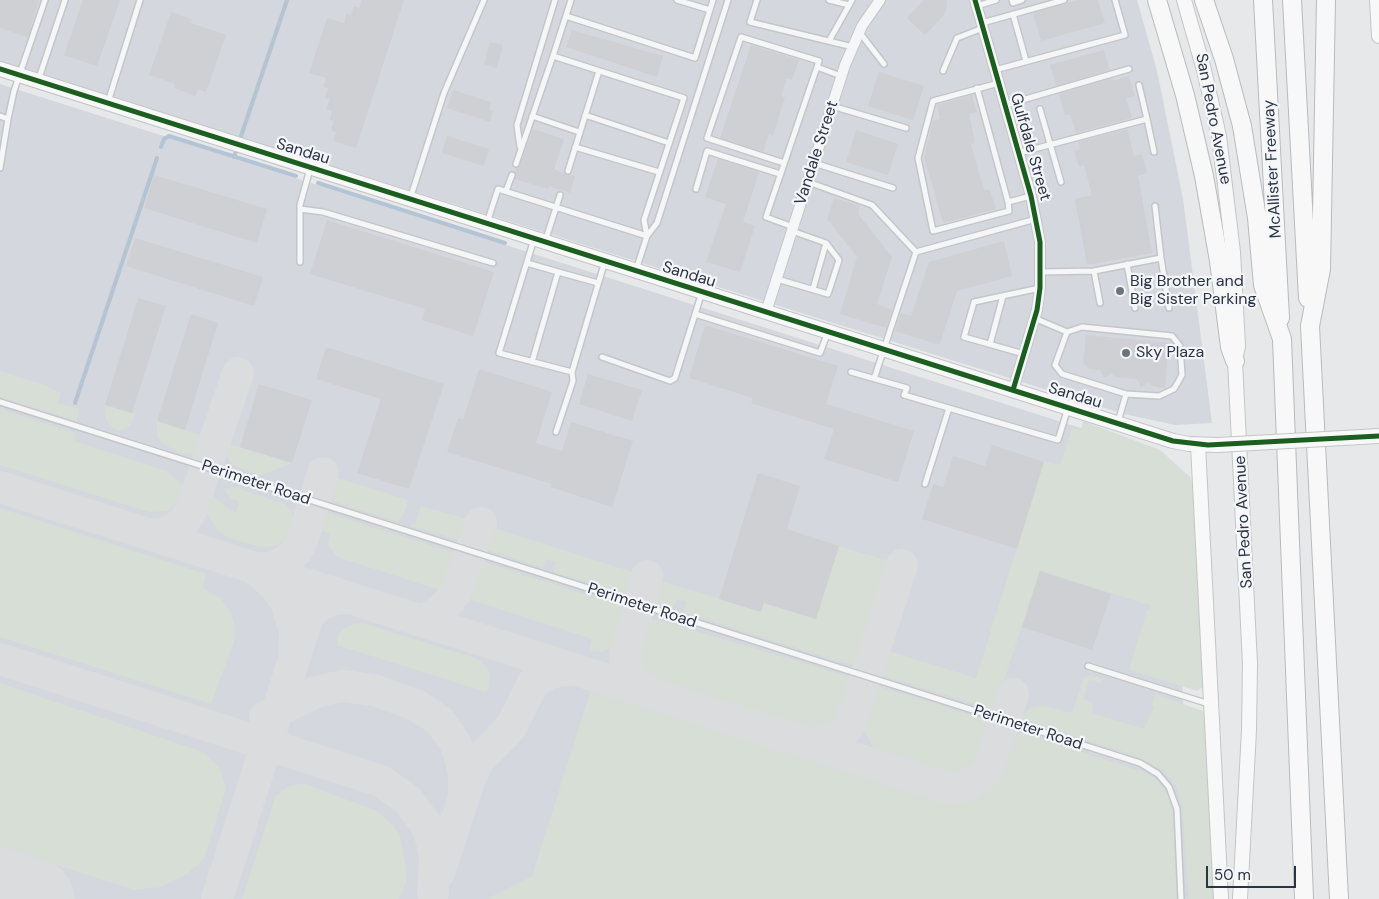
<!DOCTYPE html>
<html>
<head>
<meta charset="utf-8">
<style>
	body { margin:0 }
	#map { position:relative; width:1379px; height:899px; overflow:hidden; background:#e6e8ea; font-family:"DM Sans",sans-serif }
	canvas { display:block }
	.scale { position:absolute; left:1206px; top:866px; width:90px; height:22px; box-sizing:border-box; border:2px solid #2b3445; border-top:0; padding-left:6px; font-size:15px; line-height:18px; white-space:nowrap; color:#2b3445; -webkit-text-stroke:4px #f4f6f9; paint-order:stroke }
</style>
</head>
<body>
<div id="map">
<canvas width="1379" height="899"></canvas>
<div class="scale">50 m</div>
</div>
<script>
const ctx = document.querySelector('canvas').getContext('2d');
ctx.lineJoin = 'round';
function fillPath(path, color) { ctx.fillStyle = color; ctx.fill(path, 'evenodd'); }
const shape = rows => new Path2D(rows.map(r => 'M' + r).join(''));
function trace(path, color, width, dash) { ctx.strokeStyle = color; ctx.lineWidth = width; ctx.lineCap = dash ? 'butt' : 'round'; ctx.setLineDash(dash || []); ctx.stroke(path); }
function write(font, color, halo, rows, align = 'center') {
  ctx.font = font + ' "DM Sans",sans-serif'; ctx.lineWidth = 4.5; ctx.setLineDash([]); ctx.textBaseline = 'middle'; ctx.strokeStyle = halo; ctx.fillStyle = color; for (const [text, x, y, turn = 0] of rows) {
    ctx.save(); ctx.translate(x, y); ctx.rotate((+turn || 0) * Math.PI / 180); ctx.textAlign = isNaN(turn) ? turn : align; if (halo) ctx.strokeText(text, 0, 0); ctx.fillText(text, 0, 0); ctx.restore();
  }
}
fillPath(shape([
	[0,0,1137,0,1157,71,1183,199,1212,423,1175,425,1124,414,0,62],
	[0,84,1140,447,1172,499,1194,899,0,899]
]), '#d4d7dd');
fillPath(shape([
	[0,371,45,385,61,393,58,403,79,409,77,421,0,397],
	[105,405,135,414,131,425,120,431,110,426,106,420],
	[0,409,75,433,74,441,167,471,181,483,184,490,183,499,168,511,149,512,0,465],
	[157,421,204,436,194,455,181,454,162,443,157,436],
	[1083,421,1160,450,1190,477,1194,487,1205,685,1197,691,1129,670,1147,610,1151,608,1149,605,1040,571,1001,690,997,711,878,674,885,650,976,678,1044,461,1060,465,1072,428,1081,430],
	[226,443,240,447,292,463,260,476,237,467,229,461,225,450],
	[335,477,408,500,404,513,398,522,328,500,331,484],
	[235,487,285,504,292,512,295,523,290,537,276,546,259,547,227,537,217,530,206,512,208,500,212,495,229,509,236,512,239,502,231,499,224,489],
	[421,506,468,519,471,524,465,542,411,526,411,523,415,524],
	[0,508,206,574,203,588,220,598,231,612,235,628,234,642,211,704,0,637],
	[322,511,461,555,450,585,443,591,337,557,328,545,330,534,316,529],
	[494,528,639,574,634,589,626,594,618,592,553,572,556,562,546,559,543,568,482,548,489,530],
	[839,546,893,562,862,660,856,665,840,662,683,612,687,602,677,599,673,609,651,602,658,580,760,611,764,603,816,619],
	[478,560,625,607,627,612,618,639,611,648,603,652,589,651,592,639,471,600,469,588],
	[655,619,851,677,855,683,842,718,832,728,820,733,811,732,658,684,642,671,637,658,643,630,650,621],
	[363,623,478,659,485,665,490,674,488,690,486,692,337,645,338,635,343,629,353,624],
	[1089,675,1103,679,1100,683,1089,680,1083,699,1093,703,1092,713,1144,729,1154,707,1152,705,1155,694,1206,712,1217,899,1189,899,1182,806,1176,786,1163,770,1136,756,1019,718,1030,708,1043,705,1072,713,1083,679],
	[0,683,203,752,220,768,226,789,204,859,186,875,160,887,134,890,0,847],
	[874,685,993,722,977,766,967,774,952,777,886,756,874,749,865,733,864,717],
	[592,686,940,797,955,799,970,797,985,789,998,777,1010,743,1019,734,1026,734,1144,772,1159,782,1168,796,1173,814,1177,899,487,899,532,876],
	[303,783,377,811,393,825,400,836,406,868,406,883,399,899,242,899,276,795,287,787]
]), '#d6ded6');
trace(shape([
	[161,147,164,139,169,136,296,176],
	[234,157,287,0],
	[318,183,505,243],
	[75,403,157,158]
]), '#b4c4d5', 4);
trace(shape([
	[0,487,945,787,957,788,968,785,983,776,988,769,1013,694],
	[148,534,161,534,172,530,183,522,191,511,238,373],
	[253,567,264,569,279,565,295,553,302,541,323,473],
	[255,569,274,585,286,602,295,631,294,651],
	[647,576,625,657,632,678,639,686,653,694],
	[423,621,441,610,455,594,481,523],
	[0,659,381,781,408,800,425,823,432,840,435,858,433,893],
	[265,717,316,692,342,686,374,690,416,705,440,721,456,744,464,773,464,795],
	[808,743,831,740,844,732,851,722,902,565],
	[439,873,469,781,479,760,511,727,533,683,551,672,575,670],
	[217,899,307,619,315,609,325,602,339,598,353,599]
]), '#dadcde', 32);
trace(shape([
	[0,888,34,899]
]), '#dadcde', 81);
fillPath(shape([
	[0,0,39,0,28,37,0,28],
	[83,0,120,0,97,66,64,55],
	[362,0,404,0,356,148,333,141,336,132,331,130,334,121,330,120,332,111,326,109,330,99,325,98,328,88,323,87,326,78,309,73,327,18,344,23,346,14,351,15,354,6,359,8],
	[924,0,946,0,947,6,944,15,925,35,907,18],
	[1078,0,1098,0,1105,23,1041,41,1033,13],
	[171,12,192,19,191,23,226,35,206,92,198,89,195,96,174,88,175,84,149,75],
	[572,30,663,56,657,77,566,47],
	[490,42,503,45,497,68,484,64],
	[751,45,799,60,792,80,787,78,781,96,785,97,773,136,769,134,763,152,720,138],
	[1104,50,1110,70,1056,86,1050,65],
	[879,72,924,86,913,120,868,106],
	[1129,76,1135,96,1126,98,1132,118,1076,133,1070,114,1065,115,1059,94,1112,78,1113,81],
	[453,90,491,102,489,110,493,111,490,122,447,108],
	[972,95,977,112,969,114,975,143,971,144,984,190,990,190,996,209,943,223,924,157,932,124,932,121,940,119,937,105],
	[533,129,564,139,554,169,567,175,575,176,570,193,549,186,548,189,515,179,516,168,520,165],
	[1127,129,1134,156,1142,154,1147,173,1138,176,1152,253,1087,265,1075,199,1092,195,1084,165,1079,167,1074,151,1080,149,1078,142],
	[856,130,898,144,888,175,846,162],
	[447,136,489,149,484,166,442,153],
	[718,159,759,172,743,222,755,226,740,272,706,262,726,204,705,197],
	[154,175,267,209,257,243,144,208],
	[834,198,860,206,858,214,892,257,877,304,892,310,886,328,840,314,857,257,827,219],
	[327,220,494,272,473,336,422,320,425,309,310,274],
	[135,238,263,277,254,306,126,266],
	[1004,241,1012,276,957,291,940,343,937,344,895,331,901,313,911,316,929,262],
	[138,298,166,306,132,413,105,405],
	[191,314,218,323,185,430,157,421],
	[705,325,838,366,826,404,914,431,898,482,824,459,834,429,751,403,753,398,689,378],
	[1086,335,1169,343,1165,388,1152,386,1149,382,1141,387,1137,379,1115,377,1112,373,1104,378,1100,370,1089,369,1083,363],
	[326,347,444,384,409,489,357,473,381,399,316,379],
	[479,369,552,392,536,443,562,451,571,422,633,441,612,507,550,487,552,484,447,452,458,418,463,420],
	[588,374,642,390,632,421,579,404],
	[259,384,312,400,292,463,240,447],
	[992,445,1044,462,1017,549,922,519,933,484,943,487,953,456,985,466],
	[758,473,800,486,787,529,839,546,816,619,764,603,761,612,719,599],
	[1040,571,1111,594,1092,650,1022,627]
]), '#ced0d3');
const lane = shape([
	[677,0,710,10],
	[757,0,750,22,853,47],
	[829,0,849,5],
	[1012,0,1013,3,1022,0],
	[977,6,996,0],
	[1013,14,1026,61],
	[566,16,695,58,713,0],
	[982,23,1064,0],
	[860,33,884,64],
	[829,41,852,0],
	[553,56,571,0],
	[995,70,1125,35,1115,0],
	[943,71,957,38,983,28],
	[38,81,65,0],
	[999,83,933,101,918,158,933,231,1009,211,1008,202,1031,196],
	[1139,85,1147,119],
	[977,88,1008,202],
	[108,102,140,0],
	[1005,105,1129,69],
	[832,106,906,128],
	[1040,109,1061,182],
	[585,115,669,143],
	[0,116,8,119,14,91,45,0],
	[532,116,579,132],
	[520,147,517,125,555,0],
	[575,147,659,172],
	[1019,153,1147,119,1154,152],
	[784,163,707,138,741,37,819,61,817,67],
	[814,163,893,188],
	[516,164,553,56,684,98,644,220,647,236],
	[0,168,8,119],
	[568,171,599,71],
	[808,182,872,205,916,252],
	[696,189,707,151,780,174],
	[506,191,512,175],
	[410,199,444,93,484,0],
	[300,209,323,212,493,263],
	[487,223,498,189,647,236],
	[793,227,766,217,817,67,841,76],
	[534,239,499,353,572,372,605,261],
	[545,242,560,195],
	[1161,258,1169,308],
	[300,262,300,205,310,169],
	[527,263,558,272],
	[1127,264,1135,308],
	[636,270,647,236,657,223,728,0],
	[1094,271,1100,303],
	[1041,272,1094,271,1161,258,1155,206],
	[777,279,828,294,839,260,826,243,792,231],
	[813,289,826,243],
	[695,314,820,353,828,332],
	[1034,318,1067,332],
	[990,344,1003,296],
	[1024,354,964,337,974,302,1040,288],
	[602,357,670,381,675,378,702,292],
	[532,362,558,272,598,283],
	[851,372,907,388,904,395,1058,440,1068,408],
	[874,379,916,252,1036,219],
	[0,402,1140,763,1158,774,1169,787,1177,809,1181,899],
	[1118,422,1126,394,1159,396,1174,389,1182,375,1180,346,1172,336,1082,327,1067,332,1055,365,1062,374,1126,394],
	[556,432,573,381,572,372],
	[925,484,949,408],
	[1088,666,1209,704]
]);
const street = shape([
	[975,0,1031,196,1040,242,1040,288,1037,310,1013,390],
	[766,312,845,65,862,26,880,0]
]);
const secondary = shape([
	[1184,0,1204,70,1219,136,1233,252,1238,346,1235,361,1250,664,1249,730,1240,899],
	[1377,0,1379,36],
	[0,69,1173,441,1189,444,1218,445],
	[1198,445,1221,899]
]);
const highway = shape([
	[1157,0,1185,95,1204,176,1219,261,1230,347,1235,361],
	[1204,0,1224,59,1242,126,1257,218,1263,285,1282,339,1304,899],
	[1263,0,1280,318],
	[1292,0,1308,298],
	[1326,0,1321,269,1310,326,1339,899]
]);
trace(lane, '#c4c6c8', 8);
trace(street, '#c4c6c8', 12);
trace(secondary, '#c4c6c8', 16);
trace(highway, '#b8bbbf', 20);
trace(lane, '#f5f6f7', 5);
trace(street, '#f5f6f7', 10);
trace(secondary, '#f8f8f8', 14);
trace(highway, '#f8f8f8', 18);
const secondaryBridge = shape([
	[1218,445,1379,436]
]);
trace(secondaryBridge, '#c4c6c8', 16, []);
trace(secondaryBridge, '#f8f8f8', 14);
trace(shape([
	[975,0,1031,196,1040,242,1040,288,1037,310,1013,390],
	[0,69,1173,441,1208,445,1379,436]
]), '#1b5e20', 5);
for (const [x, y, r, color] of [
	[1120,291,5,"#6c737f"],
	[1126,353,5,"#6c737f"]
]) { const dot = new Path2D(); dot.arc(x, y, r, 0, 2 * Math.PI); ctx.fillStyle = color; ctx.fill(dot); trace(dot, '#f4f6f9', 2); }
write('16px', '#2b3445', '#f4f6f9', [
	["San Pedro Avenue",1213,119,79],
	["Gulfdale Street",1030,147,74],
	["Sandau",303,152,17],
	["Vandale Street",817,153,-72],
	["McAllister Freeway",1273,169,-93],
	["Sandau",689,275,17],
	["Sandau",1075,396,17],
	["Perimeter Road",256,483,18],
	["San Pedro Avenue",1244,522,-93],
	["Perimeter Road",642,606,18],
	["Perimeter Road",1028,728,18]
]);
write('16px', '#2b3445', '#f4f6f9', [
	["Big Brother and",1130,282],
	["Big Sister Parking",1130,300],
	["Sky Plaza",1136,353]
], 'left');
</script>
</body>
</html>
